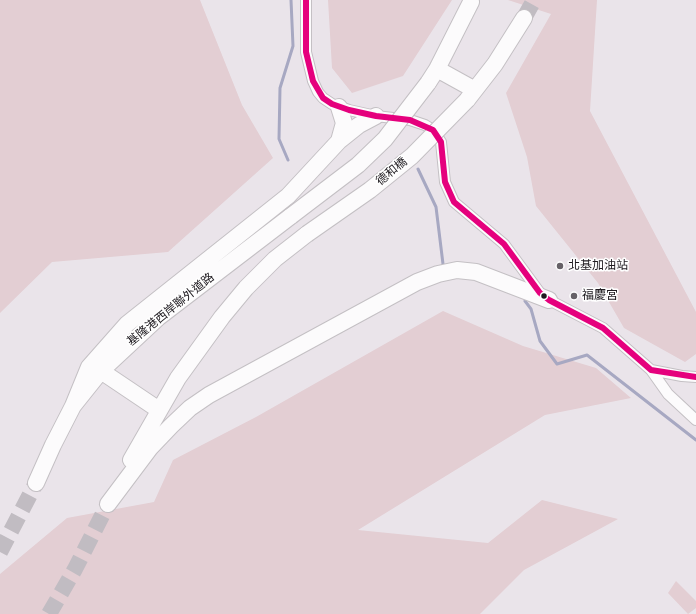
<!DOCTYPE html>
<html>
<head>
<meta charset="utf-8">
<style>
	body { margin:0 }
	canvas { display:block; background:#eae4ea }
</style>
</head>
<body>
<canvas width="696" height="614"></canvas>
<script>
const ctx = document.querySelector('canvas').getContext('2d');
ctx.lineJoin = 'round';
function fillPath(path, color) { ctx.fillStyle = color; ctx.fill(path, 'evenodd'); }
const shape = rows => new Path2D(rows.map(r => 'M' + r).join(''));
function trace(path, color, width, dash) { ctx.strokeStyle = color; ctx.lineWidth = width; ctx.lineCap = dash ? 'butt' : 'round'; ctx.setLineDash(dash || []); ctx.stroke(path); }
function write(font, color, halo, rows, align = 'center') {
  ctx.font = font + ' "Roboto Condensed","Noto Sans TC",sans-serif'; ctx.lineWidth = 3; ctx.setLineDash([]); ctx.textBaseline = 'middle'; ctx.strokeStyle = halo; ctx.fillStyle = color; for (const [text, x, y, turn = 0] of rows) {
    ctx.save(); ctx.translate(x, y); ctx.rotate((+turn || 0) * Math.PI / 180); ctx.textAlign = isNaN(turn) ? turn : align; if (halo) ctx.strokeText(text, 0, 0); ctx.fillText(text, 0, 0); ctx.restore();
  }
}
fillPath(shape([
	[0,0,200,0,242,105,273,158,168,252,52,262,0,313],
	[328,0,452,0,403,76,352,93,332,68],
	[508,0,597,0,590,111,696,312,696,354,685,362,624,328,598,283,536,206,527,157,506,93,551,14],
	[443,311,523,346,596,368,631,398,545,415,358,530,488,543,542,500,618,519,524,570,480,614,0,614,0,574,67,518,154,502,173,460,256,417],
	[676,581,696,601,696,608,688,614,668,593]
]), '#e3ced3');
trace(shape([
	[288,160,279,139,280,88,293,46,291,0],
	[418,169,436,207,443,264],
	[525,301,531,309,540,341,557,364,587,355,696,440]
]), '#a7a8c2', 3);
trace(shape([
	[524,18,534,0],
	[0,552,36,483],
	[49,614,75,569,108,504]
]), '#c1bcc2', 16, [16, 8]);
const street = shape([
	[306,0,306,52,313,81,318,92,323,98,332,104,349,110,376,116,410,120,425,125,433,130,441,142,445,182,454,202,504,244,540,293,549,300,603,328,651,370,682,376,696,377],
	[651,370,668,394,696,420]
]);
const primary = shape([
	[437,69,475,90],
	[428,83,437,69,471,2],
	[467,100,495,64,524,18],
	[339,107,344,123,339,141],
	[101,371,159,410],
	[73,406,89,367,127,324,288,196,339,141,359,125,376,116],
	[131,460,178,378,222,317,246,288,275,259,307,234],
	[36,483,53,445,73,406,101,371,159,317,291,216],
	[108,504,150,448,171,426,190,408,209,395,417,282,438,274,457,270,476,272,549,300]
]);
trace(street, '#c4c0c4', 12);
trace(primary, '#c4c0c4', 18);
trace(street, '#fcfbfc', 10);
trace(primary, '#fcfbfc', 16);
const primaryBridge = shape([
	[291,216,358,165,385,139,428,83],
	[307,234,370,190,412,156,467,100]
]);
trace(primaryBridge, '#c4c0c4', 18, []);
trace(primaryBridge, '#fcfbfc', 16);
trace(shape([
	[306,0,306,52,313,81,323,98,332,104,349,110,376,116,410,120,433,130,441,142,445,182,454,202,504,244,540,293,549,300,603,328,651,370,696,377]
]), '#e5007d', 6);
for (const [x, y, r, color] of [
	[560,266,4,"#666167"],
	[544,296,3.5,"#1f1b20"],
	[574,296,4,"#666167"]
]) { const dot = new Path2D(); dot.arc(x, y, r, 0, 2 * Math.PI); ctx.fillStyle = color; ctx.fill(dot); trace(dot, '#fff', 1.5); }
write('12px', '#1f1b20', '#fff', [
	["德和橋",392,172,-39],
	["基隆港西岸聯外道路",171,310,-39]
]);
write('12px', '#1f1b20', '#fff', [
	["北基加油站",568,266],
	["福慶宮",582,296]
], 'left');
</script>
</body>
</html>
